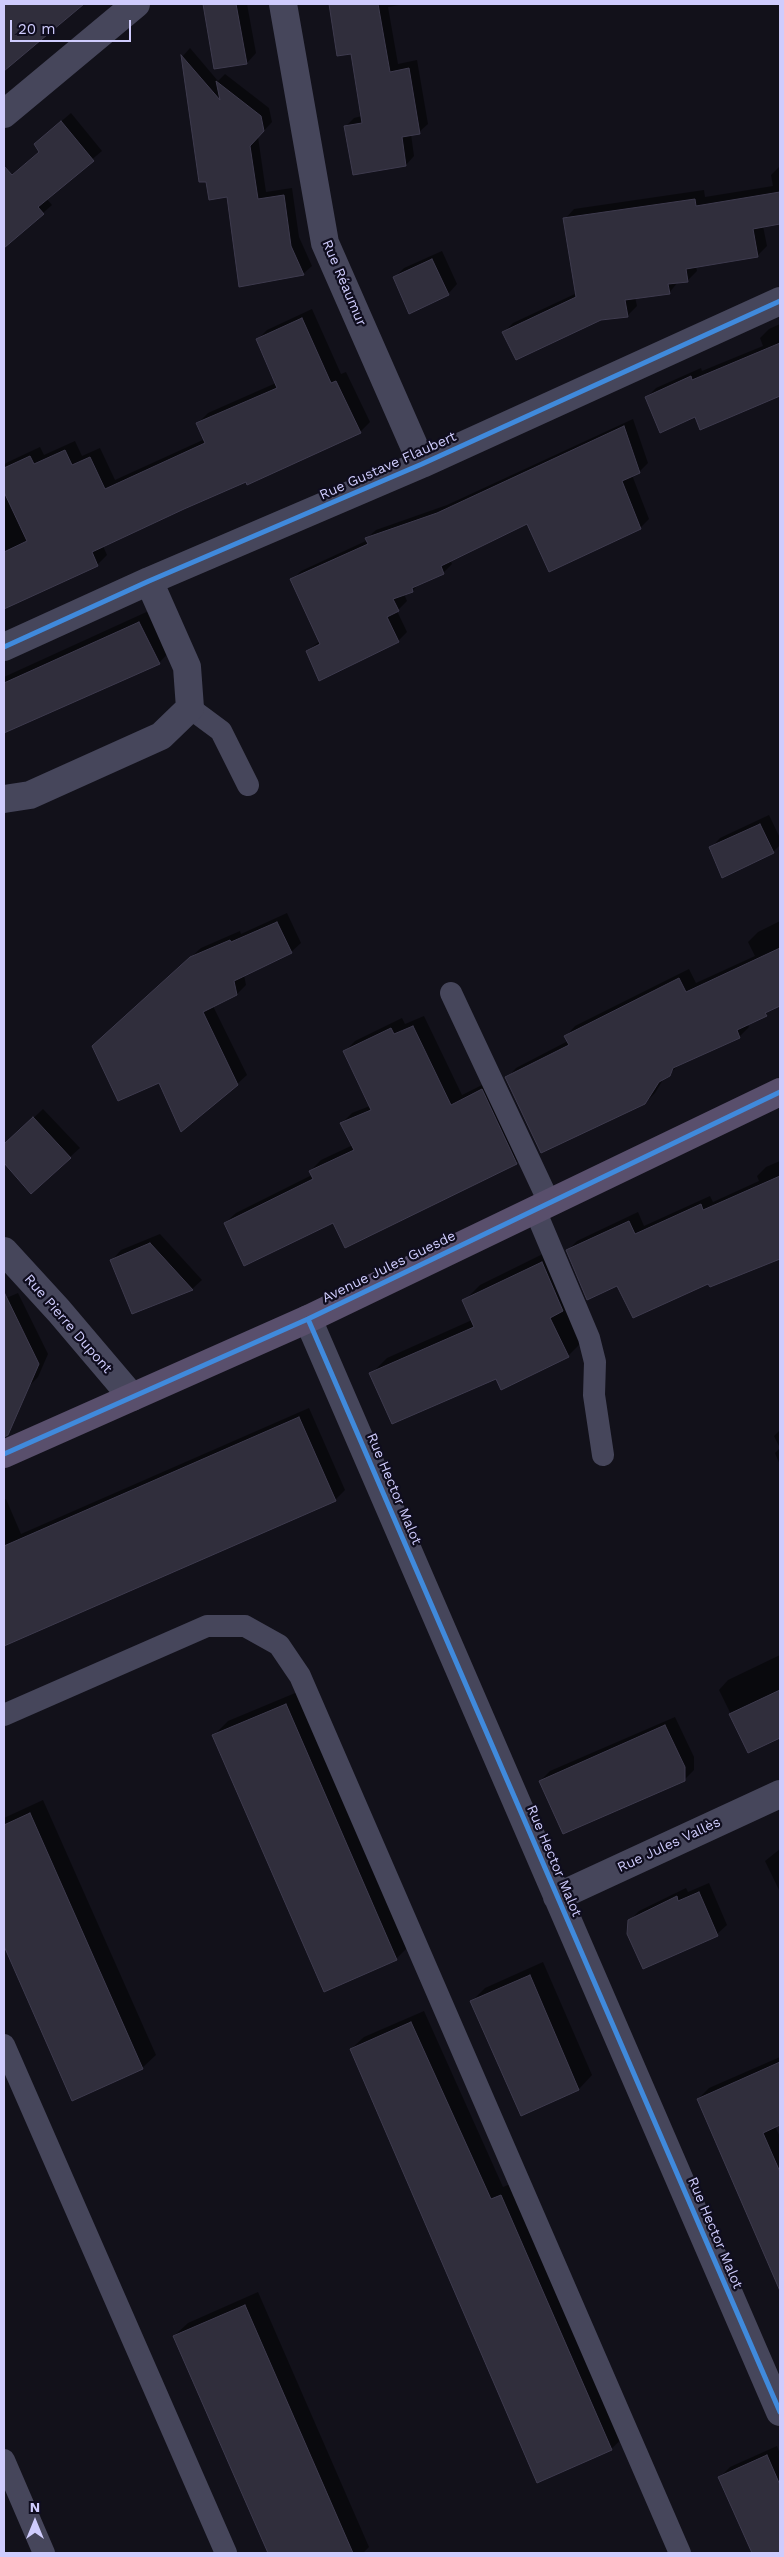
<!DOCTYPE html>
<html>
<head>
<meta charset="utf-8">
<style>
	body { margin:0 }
	#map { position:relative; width:784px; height:2557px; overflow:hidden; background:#12111a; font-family:"Work Sans",sans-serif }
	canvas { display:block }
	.frame { position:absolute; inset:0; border:5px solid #cfccfd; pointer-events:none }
	.north { position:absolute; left:10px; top:2497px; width:50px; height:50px; -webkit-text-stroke:4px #0f0d1e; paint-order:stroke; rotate:0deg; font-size:14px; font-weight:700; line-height:20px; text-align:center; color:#cfccfd }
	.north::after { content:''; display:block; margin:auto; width:18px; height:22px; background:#cfccfd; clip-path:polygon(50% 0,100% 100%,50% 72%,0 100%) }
	.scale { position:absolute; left:10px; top:20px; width:121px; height:22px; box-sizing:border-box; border:2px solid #cfccfd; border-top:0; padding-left:6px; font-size:15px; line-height:18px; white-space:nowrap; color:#cfccfd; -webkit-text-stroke:4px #0f0d1e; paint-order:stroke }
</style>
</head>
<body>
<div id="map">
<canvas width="784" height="2557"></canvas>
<div class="frame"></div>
<div class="north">N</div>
<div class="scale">20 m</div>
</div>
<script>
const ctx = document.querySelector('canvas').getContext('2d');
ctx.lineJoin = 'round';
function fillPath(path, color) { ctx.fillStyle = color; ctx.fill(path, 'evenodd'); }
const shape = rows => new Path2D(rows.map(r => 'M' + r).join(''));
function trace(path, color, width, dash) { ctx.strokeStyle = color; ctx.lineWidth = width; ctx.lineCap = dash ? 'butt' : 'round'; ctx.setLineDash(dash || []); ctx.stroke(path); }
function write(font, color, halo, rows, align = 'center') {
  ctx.font = font + ' "Work Sans",sans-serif'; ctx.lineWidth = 4.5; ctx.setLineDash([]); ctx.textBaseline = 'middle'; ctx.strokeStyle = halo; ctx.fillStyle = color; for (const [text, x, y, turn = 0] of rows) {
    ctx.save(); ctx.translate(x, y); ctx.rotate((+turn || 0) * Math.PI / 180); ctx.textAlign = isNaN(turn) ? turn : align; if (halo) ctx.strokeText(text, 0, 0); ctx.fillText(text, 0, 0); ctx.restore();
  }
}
fillPath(shape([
	[4,4,82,4,4,69],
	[205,4,247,4,256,53,247,63],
	[333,4,406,4,388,7,398,64,417,60,428,124,419,132,411,134,414,156,406,165,345,127,354,118,362,116,352,52,331,6],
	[190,48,218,81,225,74,269,108,272,122,258,137,266,192,292,188,299,237,312,266,303,274,228,196,207,180,200,180,183,56],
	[71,113,102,151,46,198,52,205,4,247,4,181,40,151,44,136],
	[780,166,780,223,763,226,767,246,757,256,696,266,697,271,687,281,678,282,669,293,635,297,637,306,627,316,504,332,513,323,577,293,565,219,574,209,704,190,705,197,773,186,771,175],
	[442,251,457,284,448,294,394,278,404,268],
	[312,309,341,374,346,372,370,422,360,432,246,480,103,546,107,555,97,565,4,608,4,465,6,463,40,447,44,455,75,441,82,456,100,448,115,480,205,439,198,423,208,413,276,383,257,340,267,330],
	[780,324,780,394,701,428,696,415,646,398,656,388,701,368,702,371,763,346,760,338,769,329],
	[633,419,648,463,639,472,632,475,649,519,640,528,528,522,450,560,452,564,443,573,421,582,413,590,404,594,407,601,397,611,407,632,398,641,307,651,320,641,292,580,301,571,368,540,367,538,376,530,447,505],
	[153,609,172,649,159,663,4,732,4,677],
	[769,815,780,838,780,845,773,852,711,848,720,838],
	[287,913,301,943,291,952,244,975,246,985,237,994,213,1006,247,1075,237,1084,159,1081,103,1037,201,948,240,931,241,934],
	[780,921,780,1004,747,1023,749,1027,739,1037,679,1065,664,1078,655,1093,645,1103,507,1078,516,1068,568,1041,566,1036,575,1026,689,969,696,983,755,956,748,942,758,932],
	[424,1016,462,1095,492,1080,527,1153,516,1163,334,1221,225,1223,236,1213,312,1175,310,1171,321,1160,353,1145,342,1123,352,1113,370,1106,345,1051,355,1041,402,1018,405,1024],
	[43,1109,80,1148,31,1192,4,1161,4,1146],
	[780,1161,780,1258,710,1285,709,1282,618,1284,568,1250,577,1241,638,1212,644,1226,710,1196,713,1202,759,1181,757,1176,766,1167],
	[160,1234,202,1280,192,1289,133,1313,112,1260,121,1250],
	[559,1246,584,1340,568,1356,497,1377,371,1374,387,1358,472,1320,464,1301,480,1285],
	[18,1293,48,1354,38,1377,28,1387,4,1398,4,1299],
	[309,1408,345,1490,335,1500,4,1644,4,1500,6,1499,21,1534],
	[780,1430,780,1465,775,1453,780,1448,774,1436],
	[780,1655,780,1736,749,1751,719,1690,728,1680],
	[300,1691,410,1945,396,1959,214,1735,228,1721],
	[675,1717,694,1757,694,1770,684,1780,540,1781,550,1771],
	[43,1800,156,2055,142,2068,73,2099,4,1943,4,1818],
	[780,1849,780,1892,765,1861],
	[709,1883,727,1925,717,1934,629,1921,639,1911,686,1888,688,1892],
	[543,1962,592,2075,579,2089,521,2114,472,2001,485,1988],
	[424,2011,503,2187,513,2183,624,2437,611,2449,351,2049,364,2037],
	[780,2057,780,2124,775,2126,780,2137,780,2289,698,2099,709,2088],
	[258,2292,369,2547,363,2553,269,2553,174,2336,188,2323],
	[777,2446,780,2454,780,2553,754,2553,720,2477,730,2467]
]), '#0007');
const building = shape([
	[4,4,84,4,4,71,4,4],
	[203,4,236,4,247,64,214,69,203,4],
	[329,4,378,4,390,72,409,68,420,134,402,137,406,166,353,175,344,126,362,123,351,54,337,56,329,4],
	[181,55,220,100,216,81,261,116,264,131,250,146,258,199,284,195,291,246,304,275,239,287,227,197,209,200,206,182,199,182,181,55],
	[61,121,94,161,38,207,44,214,4,248,4,166,12,175,39,152,34,144,61,121],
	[780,192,780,224,753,229,758,257,686,269,688,282,668,284,670,294,625,300,628,317,601,320,516,360,502,332,576,297,563,218,695,199,696,206,780,192],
	[432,259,449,295,409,314,393,277,432,259],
	[302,318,331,383,336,381,361,433,247,485,246,482,184,509,92,552,98,566,4,609,4,552,27,541,4,492,4,468,30,456,34,464,65,450,72,465,90,457,105,489,205,443,196,423,277,388,256,339,302,318],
	[780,343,780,396,700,430,695,417,660,433,645,397,691,376,692,380,780,343],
	[624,426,640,473,622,481,641,529,549,572,527,524,441,566,444,574,412,588,413,592,393,599,399,611,387,617,399,642,319,681,306,651,320,644,290,579,368,544,365,538,437,513,624,426],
	[139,622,160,664,4,733,4,683,139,622],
	[760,824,774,853,722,878,709,847,760,824],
	[277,922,292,953,234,981,237,995,203,1012,238,1085,181,1132,159,1083,118,1101,92,1046,190,957,230,940,231,942,277,922],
	[780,948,780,1006,765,1013,767,1016,737,1030,740,1038,673,1068,670,1076,659,1082,645,1104,541,1153,505,1077,569,1045,564,1036,679,978,686,992,780,948],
	[413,1026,451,1105,482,1089,517,1164,345,1248,333,1223,244,1266,224,1223,313,1179,309,1171,354,1150,340,1123,371,1110,343,1051,391,1028,394,1034,413,1026],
	[33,1117,71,1158,31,1194,4,1163,4,1144,33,1117],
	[780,1176,780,1259,710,1287,708,1284,633,1318,617,1286,587,1300,566,1250,629,1221,635,1234,701,1204,703,1210,780,1176],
	[150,1243,193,1290,132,1314,110,1260,150,1243],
	[542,1262,563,1311,550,1318,569,1357,501,1390,496,1379,392,1424,369,1373,474,1327,462,1300,542,1262],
	[4,1292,39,1364,8,1435,4,1437,4,1292],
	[299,1417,336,1501,4,1646,4,1546,299,1417],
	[780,1690,780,1738,748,1753,729,1714,780,1690],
	[286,1704,397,1960,324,1992,212,1735,286,1704],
	[665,1725,685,1767,685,1781,563,1834,539,1781,665,1725],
	[30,1813,143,2069,72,2101,4,1946,4,1825,30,1813],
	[699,1892,718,1936,643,1969,627,1934,628,1920,677,1896,678,1901,699,1892],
	[530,1975,579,2090,521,2116,470,2001,530,1975],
	[411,2022,491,2199,501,2195,612,2450,537,2483,350,2049,411,2022],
	[780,2062,780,2125,763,2133,780,2172,780,2291,697,2099,780,2062],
	[245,2305,353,2553,268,2553,173,2336,245,2305],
	[767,2455,780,2485,780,2553,752,2553,718,2477,767,2455]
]);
fillPath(building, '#302e3c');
trace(building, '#3e3b4e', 1);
trace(shape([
	[190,708,221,731,248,785],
	[451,993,549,1202],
	[535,1210,589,1338,595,1362,594,1395,603,1455],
	[4,1715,207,1626,245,1626,279,1645,300,1676,680,2553],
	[4,2045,226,2553],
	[4,2460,44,2553]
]), '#46465b', 22);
trace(shape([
	[283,4,325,243,422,464],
	[4,114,136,4],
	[4,647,149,581,422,464,780,301],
	[4,799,30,795,161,736,190,708,187,667,149,581],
	[4,1251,59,1311,132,1397],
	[308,1319,780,2412],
	[557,1897,780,1794]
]), '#46465b', 28);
trace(shape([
	[4,1454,308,1319,780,1092]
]), '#594f6c', 28);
trace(shape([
	[4,647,149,581,422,464,780,301],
	[308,1319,780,2412],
	[4,1454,308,1319,780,1092]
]), '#408adc', 5);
write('14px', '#cfccfd', '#0f0d1e', [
	["Rue Réaumur",344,283,67],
	["Rue Gustave Flaubert",388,466,-24],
	["Avenue Jules Guesde",389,1267,-26],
	["Rue Pierre Dupont",68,1324,49],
	["Rue Hector Malot",394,1489,67],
	["Rue Jules Vallès",669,1845,-25],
	["Rue Hector Malot",554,1861,67],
	["Rue Hector Malot",715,2233,67]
]);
</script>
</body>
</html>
